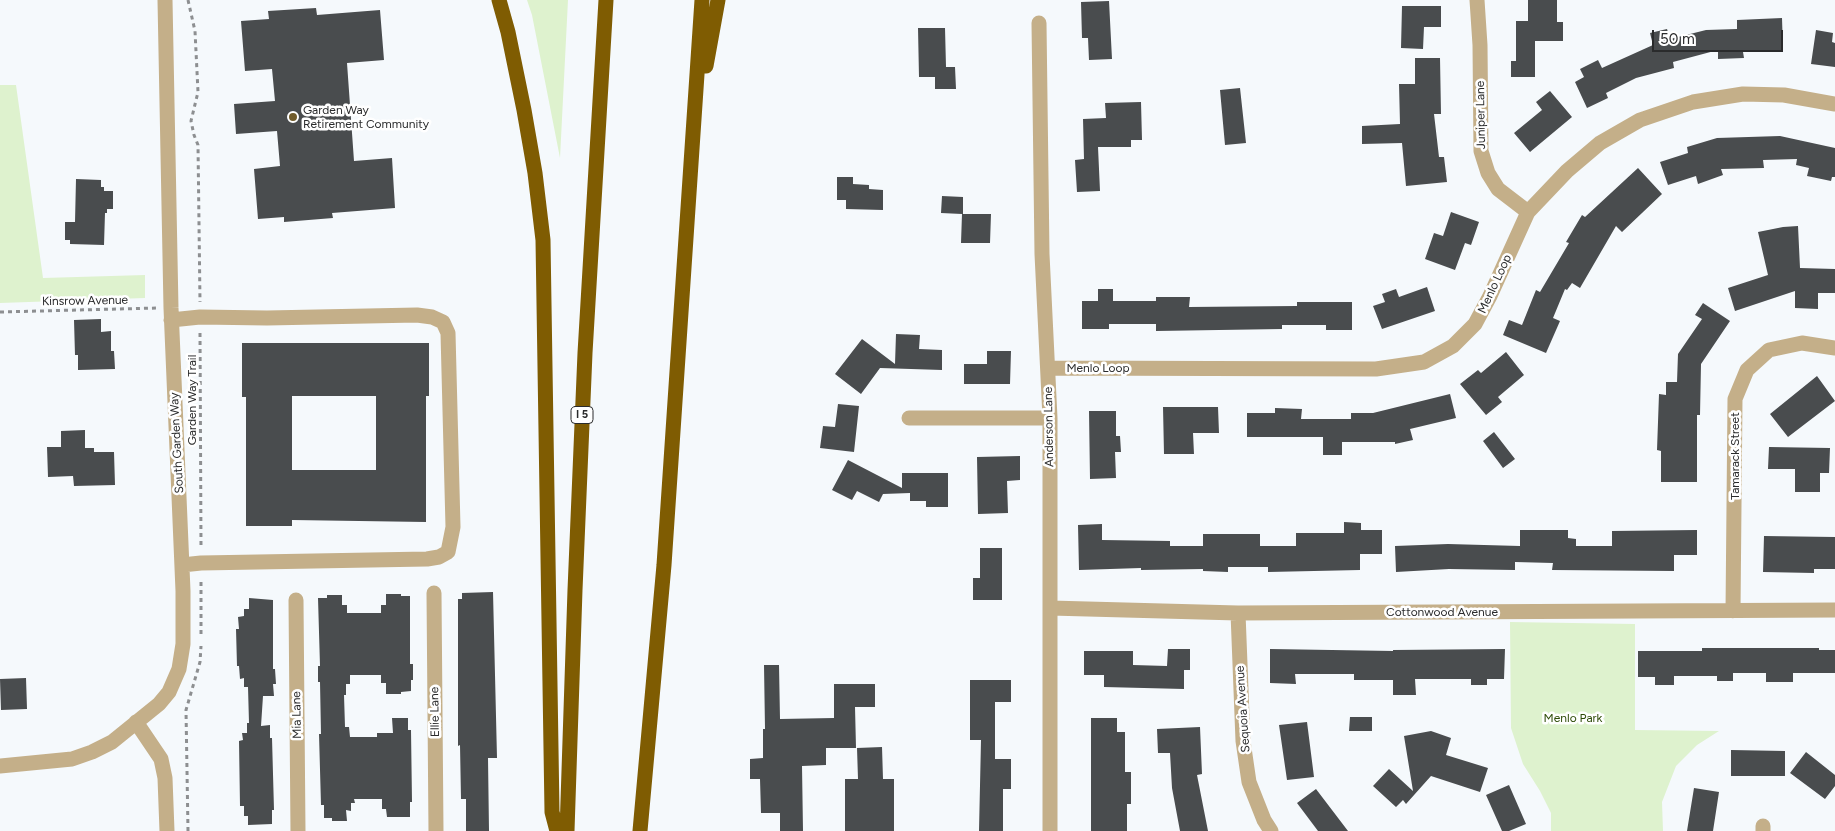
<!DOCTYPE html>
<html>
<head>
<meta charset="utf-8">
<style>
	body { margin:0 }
	#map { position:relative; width:1835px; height:831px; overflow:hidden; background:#f5f9fc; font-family:Figtree,sans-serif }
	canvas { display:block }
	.scale { position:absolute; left:1652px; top:30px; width:131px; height:22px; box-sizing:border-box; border:2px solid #2a2b2c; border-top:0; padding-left:6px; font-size:15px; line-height:18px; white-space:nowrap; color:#2a2b2c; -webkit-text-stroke:4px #fff; paint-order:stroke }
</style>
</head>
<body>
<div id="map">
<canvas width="1835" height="831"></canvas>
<div class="scale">50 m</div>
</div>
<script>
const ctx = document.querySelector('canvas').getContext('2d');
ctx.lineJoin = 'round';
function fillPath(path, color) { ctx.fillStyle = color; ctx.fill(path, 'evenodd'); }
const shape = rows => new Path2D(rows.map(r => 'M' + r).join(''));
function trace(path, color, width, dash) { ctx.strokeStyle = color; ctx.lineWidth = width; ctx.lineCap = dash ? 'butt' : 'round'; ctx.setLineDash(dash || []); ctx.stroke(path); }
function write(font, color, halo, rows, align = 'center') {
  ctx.font = font + ' Figtree,sans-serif'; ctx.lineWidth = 5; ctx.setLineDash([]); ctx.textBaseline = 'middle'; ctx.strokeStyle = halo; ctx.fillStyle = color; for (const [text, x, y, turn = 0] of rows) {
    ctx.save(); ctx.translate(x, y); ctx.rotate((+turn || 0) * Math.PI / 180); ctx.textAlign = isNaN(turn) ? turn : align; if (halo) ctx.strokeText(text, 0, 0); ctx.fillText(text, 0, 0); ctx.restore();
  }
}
fillPath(shape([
	[527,0,568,0,560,158,532,15],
	[0,85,16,85,43,278,145,275,145,298,0,303],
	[1510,622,1635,624,1635,730,1719,731,1697,745,1676,766,1662,802,1663,831,1551,831,1551,813,1540,791,1523,764,1511,728]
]), '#def2ce');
fillPath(shape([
	[1528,0,1557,0,1557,22,1563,22,1563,41,1535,41,1535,77,1511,77,1511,61,1516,61,1516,21,1528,21],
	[1109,1,1112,59,1089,60,1088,38,1082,38,1081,2],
	[1402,6,1441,6,1441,27,1424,27,1423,49,1401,48],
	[316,8,317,15,380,10,384,60,347,63,354,161,392,158,395,208,332,213,333,218,284,222,284,217,258,219,254,169,280,166,277,131,236,134,234,104,275,101,272,69,245,71,241,21,269,19,268,11],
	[1782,18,1783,50,1743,52,1744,58,1718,59,1718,50,1673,62,1674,68,1636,78,1606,93,1608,98,1587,108,1575,82,1584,77,1580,69,1598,60,1602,68,1653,45,1650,33,1667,29,1670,39,1706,30,1737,29,1737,20],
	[918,28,945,28,946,67,955,67,956,89,935,89,935,77,919,77],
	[1816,30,1833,33,1832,42,1835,43,1835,67,1811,64],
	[1415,58,1440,58,1441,114,1434,114,1439,157,1444,157,1447,182,1406,186,1402,143,1362,144,1362,126,1400,124,1399,84,1415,84],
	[1240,88,1246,143,1225,145,1220,90],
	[1550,91,1572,117,1530,152,1514,133,1542,110,1536,102],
	[1141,102,1142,140,1131,140,1131,147,1098,147,1100,191,1077,192,1075,160,1084,159,1083,119,1106,118,1105,103],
	[1780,136,1835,148,1835,177,1832,177,1831,181,1807,176,1809,168,1796,165,1797,159,1763,160,1764,168,1721,169,1723,175,1698,184,1696,176,1668,185,1660,162,1688,153,1687,147,1717,138],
	[1638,168,1662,194,1622,232,1616,226,1580,288,1572,283,1567,290,1565,289,1553,318,1560,321,1546,353,1503,335,1509,320,1522,325,1536,290,1540,292,1569,243,1566,242,1582,215,1585,217],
	[837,177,853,177,853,184,869,185,869,189,883,190,883,210,846,209,846,200,837,200],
	[76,179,101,180,101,187,104,187,104,191,113,191,113,209,107,209,107,213,105,213,104,245,70,244,70,240,65,240,65,222,75,222],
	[942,196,963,197,963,214,991,214,990,243,961,243,962,214,941,213],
	[1451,212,1479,222,1471,245,1465,243,1455,270,1425,259,1434,233,1443,236],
	[1798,226,1800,268,1835,269,1835,293,1818,293,1818,309,1795,308,1795,291,1735,311,1728,288,1768,275,1758,232,1783,227],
	[1427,287,1435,311,1382,329,1373,306,1385,302,1382,294,1396,289,1399,297],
	[1098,289,1113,289,1113,301,1156,301,1156,297,1190,297,1189,307,1297,306,1297,302,1352,302,1352,330,1326,330,1326,325,1282,325,1282,329,1156,331,1156,324,1109,324,1109,329,1082,329,1082,301,1098,301],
	[1703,303,1730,321,1701,364,1700,415,1697,415,1697,482,1661,482,1661,451,1657,450,1659,394,1666,395,1666,382,1677,382,1678,354,1702,319,1695,315],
	[101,319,101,332,111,331,111,351,114,351,115,369,78,370,78,355,75,355,74,320],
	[896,334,920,335,919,349,942,350,942,370,880,368,861,394,835,374,862,339,895,364],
	[242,343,429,343,429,396,426,396,426,522,292,520,292,526,246,526,246,397,242,397],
	[292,396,376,396,376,470,292,470],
	[987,351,1011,351,1010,384,964,384,964,364,987,364],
	[1506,352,1524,375,1498,397,1502,402,1486,415,1460,384,1478,370,1481,373],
	[1817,376,1835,401,1788,437,1770,414],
	[1450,394,1456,418,1410,429,1413,440,1395,444,1395,442,1342,442,1342,455,1323,455,1323,437,1247,437,1247,413,1275,413,1275,408,1302,409,1301,419,1351,419,1351,413,1373,413],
	[838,404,859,406,854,452,820,448,823,426,835,427],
	[1163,407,1218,407,1219,433,1193,433,1194,454,1164,454],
	[1089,411,1116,411,1116,436,1120,436,1121,452,1115,452,1116,478,1090,479],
	[85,430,85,448,94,448,94,452,114,452,115,485,74,486,73,476,48,477,47,447,61,447,61,431],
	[1494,432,1515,459,1503,468,1483,441],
	[1769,447,1830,448,1829,473,1820,473,1820,492,1795,492,1795,469,1768,469],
	[1020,456,1020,480,1007,481,1008,513,978,514,977,457],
	[848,460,902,488,902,473,948,473,948,507,926,507,926,501,910,501,910,493,883,494,879,502,857,491,852,500,832,490],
	[1344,522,1361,523,1361,530,1382,530,1382,554,1360,554,1360,570,1268,572,1268,567,1228,567,1228,572,1203,571,1203,569,1141,570,1141,568,1079,570,1078,525,1102,524,1102,540,1170,541,1170,546,1203,546,1203,534,1260,534,1260,546,1296,546,1296,533,1344,533],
	[1520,530,1568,530,1568,538,1576,539,1576,546,1612,546,1612,531,1697,530,1697,555,1674,555,1674,571,1552,570,1553,563,1515,562,1515,570,1449,569,1396,572,1395,546,1448,544,1520,546],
	[1764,536,1835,537,1835,569,1814,569,1814,573,1763,572],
	[980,548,1002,548,1002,600,973,600,973,578,980,578],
	[493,592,497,758,488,758,489,831,466,831,466,799,461,799,460,745,458,746,458,599,462,599,462,593],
	[386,594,401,594,401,596,410,596,410,664,413,664,413,680,411,680,411,691,401,692,401,694,386,694,386,683,381,683,381,675,350,675,350,684,346,684,346,695,344,695,345,727,349,727,350,737,377,737,377,733,393,733,392,718,408,718,408,730,411,730,412,802,410,802,410,817,387,817,386,809,382,809,382,799,354,799,355,803,351,803,351,811,346,810,347,821,332,821,332,818,324,818,324,805,321,805,319,734,321,734,320,682,318,682,318,666,320,666,318,598,327,598,327,595,342,595,342,605,347,605,347,613,381,613,381,605,386,605],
	[249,598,273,600,273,669,275,669,276,684,273,684,274,696,263,696,261,726,270,725,270,738,272,738,274,810,272,810,272,824,248,825,248,816,244,816,244,806,240,806,239,741,243,740,242,733,247,733,247,723,249,723,248,687,244,687,244,678,240,679,239,666,237,666,236,629,239,629,238,617,244,616,244,609,249,609],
	[1702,648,1819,648,1819,650,1835,650,1835,673,1793,673,1793,682,1766,682,1766,673,1733,673,1733,681,1717,681,1717,676,1674,676,1674,685,1655,685,1655,677,1638,677,1638,651,1702,651],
	[1168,649,1190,649,1190,670,1184,670,1184,689,1104,687,1104,675,1084,675,1084,651,1133,651,1133,665,1167,666],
	[1270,649,1393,651,1393,650,1505,649,1504,679,1487,679,1487,685,1471,685,1471,679,1415,679,1416,695,1393,695,1393,680,1354,680,1354,674,1295,674,1296,684,1270,683],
	[764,665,779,665,780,719,834,718,834,684,875,684,875,707,855,707,856,748,826,748,826,765,802,766,803,831,780,831,780,813,761,813,760,779,750,779,750,759,763,758,763,729,765,729],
	[26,678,27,709,1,710,0,679],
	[970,680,1011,680,1011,702,995,702,995,759,1011,759,1011,789,1003,789,1003,831,979,831,981,740,970,740],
	[1350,717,1372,717,1372,731,1349,731],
	[1091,718,1117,718,1117,732,1125,732,1125,772,1131,772,1131,804,1127,804,1127,831,1091,831],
	[1307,722,1314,777,1287,780,1279,725],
	[1200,727,1202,774,1197,775,1208,831,1180,831,1172,788,1170,753,1158,753,1157,729],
	[1431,731,1451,738,1446,755,1488,768,1480,792,1431,776,1406,804,1403,800,1396,807,1373,786,1389,769,1413,791,1404,736],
	[882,747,883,779,894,779,894,831,845,831,845,779,858,779,857,748],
	[1731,750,1785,751,1785,776,1731,776],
	[1806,752,1835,775,1835,786,1825,799,1790,773],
	[1509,785,1526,824,1509,831,1502,831,1486,795],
	[1694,788,1719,792,1713,831,1687,831],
	[1316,789,1348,831,1318,831,1297,803]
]), '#494c4e');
trace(shape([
	[188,0,195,31,198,92,191,121,194,135,198,145,200,302],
	[0,312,157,308],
	[200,333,201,547],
	[201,634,201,578],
	[188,831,186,710,200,662,201,646]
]), '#8d8f91', 3, [4, 4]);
trace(shape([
	[1477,0,1480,45,1481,151,1488,173,1498,189,1528,212],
	[1039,23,1042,254,1050,418,1050,831],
	[171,320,200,317,267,318,417,315,432,317,443,322,448,333,453,527,448,552,439,557,427,559,201,563,182,565],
	[1048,368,1376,369,1424,362,1453,346,1475,324,1490,296,1528,212,1567,171,1600,143,1640,120,1693,102,1743,94,1784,95,1835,104],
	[909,418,1050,418],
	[434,593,436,831],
	[296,600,298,831],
	[1050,608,1238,613,1835,610],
	[1733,611,1735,399,1747,370,1769,350,1802,343,1835,348],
	[1238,613,1243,741,1249,782,1264,820,1271,831],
	[136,722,161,759,165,778,167,831],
	[0,766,72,759,92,752,112,742,159,704,169,692,179,669,183,644,183,591,171,308,165,0],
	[1763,831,1763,826]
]), '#c4af89', 15);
trace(shape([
	[499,0,508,32,524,110,535,173,543,240,552,812,557,831],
	[706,66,718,0],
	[567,831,575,590,585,353,606,0],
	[640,831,664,565,702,0]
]), '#7f5c02', 15);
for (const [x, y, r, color] of [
	[293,117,5,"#705b2a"]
]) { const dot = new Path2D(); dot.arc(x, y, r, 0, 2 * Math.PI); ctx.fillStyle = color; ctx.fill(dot); trace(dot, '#fff', 2); }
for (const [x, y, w] of [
	[582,415,22]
]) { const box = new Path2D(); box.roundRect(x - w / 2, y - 8.5, w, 17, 4); ctx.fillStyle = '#fff'; ctx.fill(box); trace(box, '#2a2b2c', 1); }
write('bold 11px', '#2a2b2c', null, [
	["I 5",582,415]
]);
write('12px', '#2a2b2c', '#fff', [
	["Garden Way",303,110],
	["Retirement Community",303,124]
], 'left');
write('12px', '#2a2b2c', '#fff', [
	["Juniper Lane",1481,115,-91],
	["Menlo Loop",1495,284,-65],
	["Kinsrow Avenue",85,301,-1],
	["Menlo Loop",1098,368],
	["Garden Way Trail",192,400,-90],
	["Anderson Lane",1049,427,-91],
	["South Garden Way",177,443,-93],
	["Tamarack Street",1735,456,-90],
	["Cottonwood Avenue",1442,612],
	["Sequoia Avenue",1243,709,-94],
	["Ellie Lane",435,712,-91],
	["Mia Lane",297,715,-91]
]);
write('12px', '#2c4a06', '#fff', [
	["Menlo Park",1573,718]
]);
</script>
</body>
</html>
